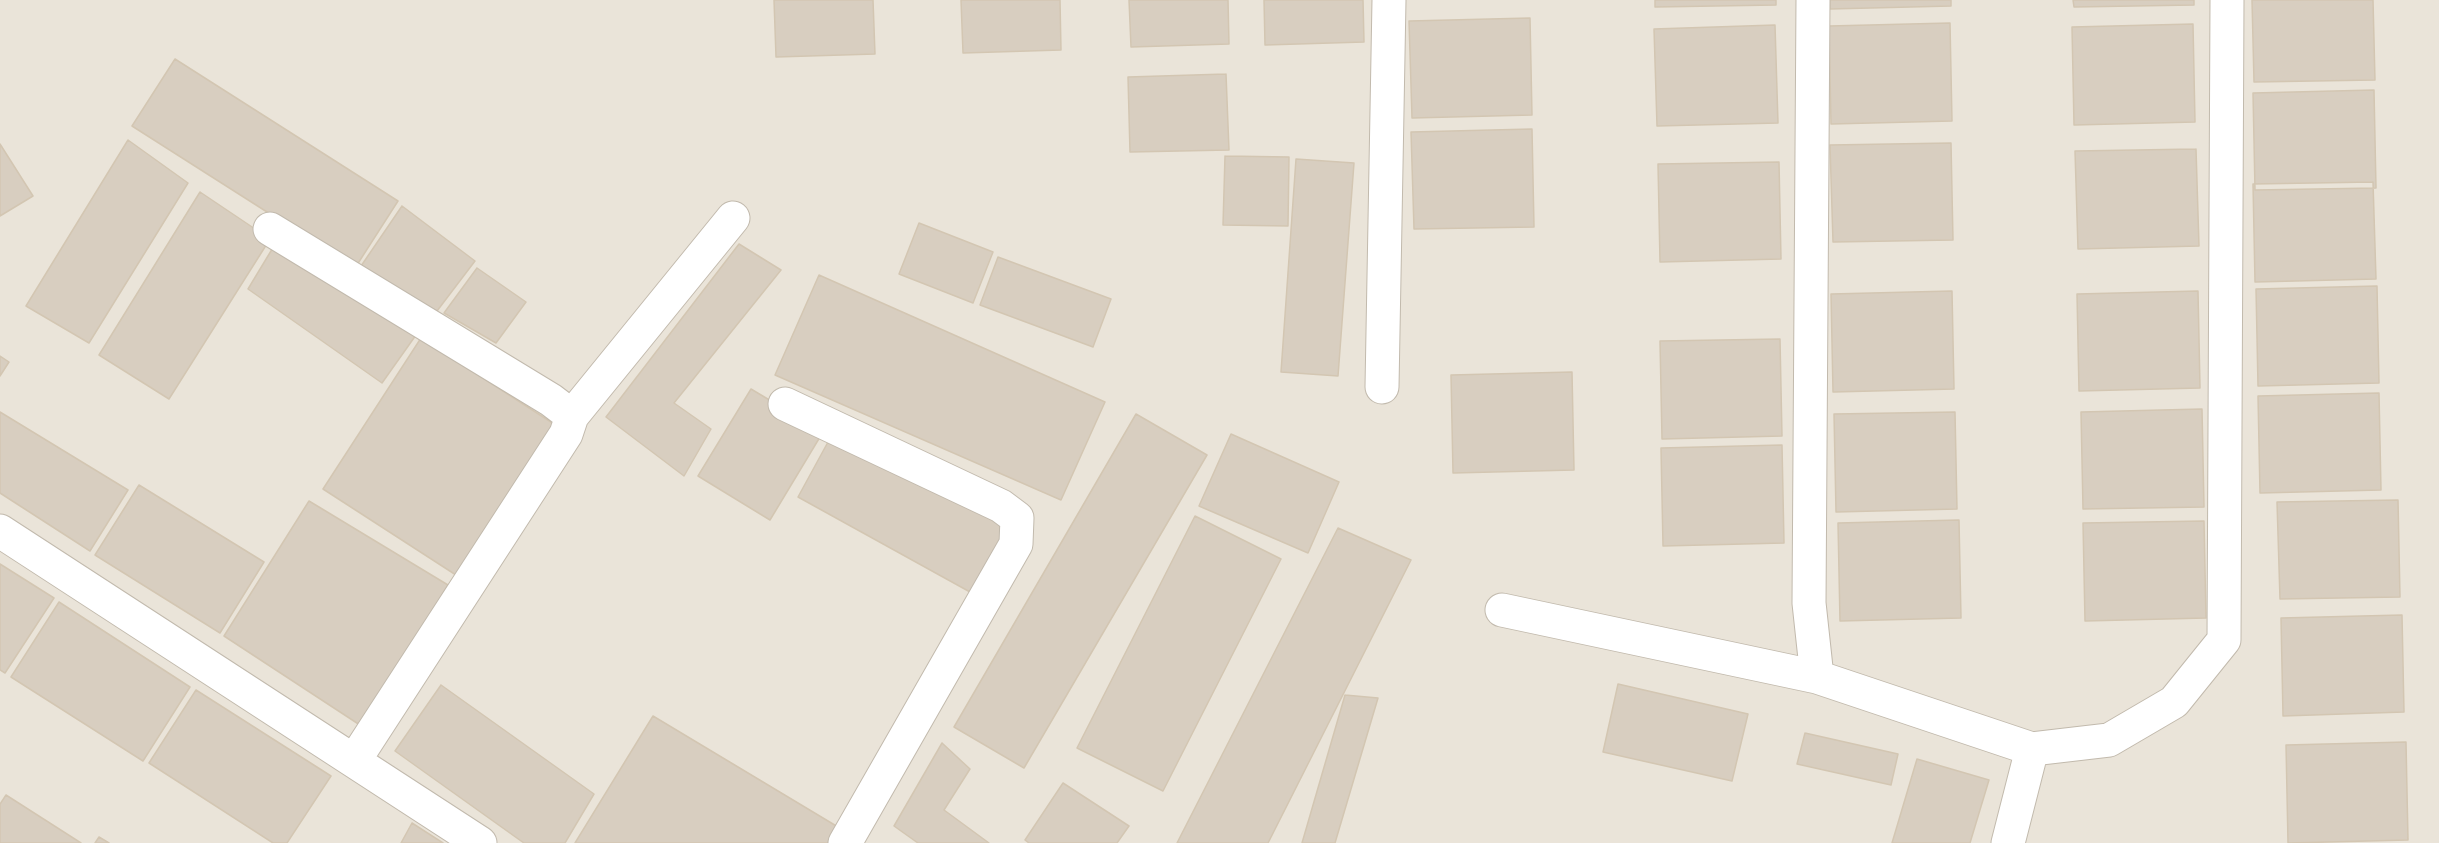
<!DOCTYPE html>
<html>
<head>
<meta charset="utf-8">
<style>
	body { margin:0 }
	canvas { display:block; background:#f6f2eb }
</style>
</head>
<body>
<canvas width="2439" height="843"></canvas>
<script>
const ctx = document.querySelector('canvas').getContext('2d');
ctx.lineJoin = 'round';
function fillPath(path, color) { ctx.fillStyle = color; ctx.fill(path, 'evenodd'); }
const shape = rows => new Path2D(rows.map(r => 'M' + r).join(''));
function trace(path, color, width, dash) { ctx.strokeStyle = color; ctx.lineWidth = width; ctx.lineCap = dash ? 'butt' : 'round'; ctx.setLineDash(dash || []); ctx.stroke(path); }
fillPath(shape([
	[0,0,2439,0,2439,843,0,843]
]), '#eae4d9');
const building = shape([
	[774,0,873,0,875,54,776,57,774,0],
	[961,0,1060,0,1061,50,963,53,961,0],
	[1129,0,1228,0,1229,44,1131,47,1129,0],
	[1264,0,1363,0,1364,42,1265,45,1264,0],
	[1655,0,1776,0,1776,5,1655,7,1655,0],
	[1830,0,1951,0,1951,6,1830,9,1830,0],
	[2073,0,2194,0,2194,5,2074,7,2073,0],
	[2252,0,2373,0,2375,80,2254,82,2252,0],
	[1530,18,1532,115,1412,118,1409,21,1530,18],
	[1950,23,1952,121,1831,124,1829,26,1950,23],
	[2193,24,2195,122,2074,125,2072,27,2193,24],
	[1775,25,1778,123,1657,126,1654,29,1775,25],
	[175,59,398,201,355,268,132,126,175,59],
	[1226,74,1229,150,1130,152,1128,77,1226,74],
	[2374,90,2376,188,2255,190,2253,93,2374,90],
	[1532,129,1534,227,1414,229,1411,132,1532,129],
	[128,140,188,183,89,343,26,306,128,140],
	[1951,143,1953,240,1833,242,1830,145,1951,143],
	[0,144,33,196,0,216,0,144],
	[2196,149,2199,246,2078,249,2075,151,2196,149],
	[1225,156,1289,157,1288,226,1223,225,1225,156],
	[1296,159,1354,163,1338,376,1281,372,1296,159],
	[1779,162,1781,259,1660,262,1658,164,1779,162],
	[2373,182,2376,279,2255,282,2253,184,2373,182],
	[200,192,270,239,169,399,99,355,200,192],
	[402,206,475,261,437,311,359,269,402,206],
	[919,223,993,252,973,303,899,274,919,223],
	[277,241,416,335,382,383,248,289,277,241],
	[739,244,781,270,674,403,711,429,684,476,606,417,739,244],
	[998,257,1111,299,1093,347,980,305,998,257],
	[477,268,526,302,496,343,444,313,477,268],
	[819,275,1105,402,1061,500,775,375,819,275],
	[2377,286,2379,383,2258,386,2256,289,2377,286],
	[1952,291,1954,389,1833,392,1831,294,1952,291],
	[2198,291,2200,388,2079,391,2077,294,2198,291],
	[421,338,554,424,456,575,323,489,421,338],
	[1780,339,1782,436,1662,439,1660,341,1780,339],
	[0,356,9,362,0,376,0,356],
	[1572,372,1574,470,1453,473,1451,375,1572,372],
	[751,389,823,432,770,520,698,476,751,389],
	[2379,393,2381,490,2260,493,2258,396,2379,393],
	[2202,409,2204,507,2083,509,2081,412,2202,409],
	[0,412,128,490,90,551,0,493,0,412],
	[1955,412,1957,509,1836,512,1834,414,1955,412],
	[1136,414,1207,455,1024,768,954,727,1136,414],
	[834,431,1026,538,990,603,798,497,834,431],
	[1231,434,1339,482,1308,553,1199,506,1231,434],
	[1782,445,1784,543,1663,546,1661,448,1782,445],
	[139,485,264,562,220,633,95,555,139,485],
	[2398,500,2400,597,2280,599,2277,502,2398,500],
	[309,501,448,585,363,727,224,636,309,501],
	[1195,516,1281,559,1163,791,1077,748,1195,516],
	[1959,520,1961,618,1840,621,1838,523,1959,520],
	[2204,521,2206,618,2085,621,2083,523,2204,521],
	[1338,528,1411,560,1268,843,1177,843,1338,528],
	[0,564,54,598,5,673,0,670,0,564],
	[59,602,190,687,143,761,11,677,59,602],
	[2402,615,2404,712,2283,716,2281,618,2402,615],
	[1618,684,1748,714,1732,781,1603,752,1618,684],
	[441,685,594,794,565,843,524,843,395,751,441,685],
	[196,690,331,776,287,843,273,843,149,763,196,690],
	[1345,695,1378,698,1335,843,1302,843,1345,695],
	[653,716,838,827,828,843,575,843,653,716],
	[1805,733,1898,754,1891,785,1797,764,1805,733],
	[2406,742,2408,840,2288,843,2286,745,2406,742],
	[942,743,970,769,944,810,989,843,918,843,894,826,942,743],
	[1917,759,1989,780,1970,843,1892,843,1917,759],
	[1063,783,1129,826,1117,843,1029,843,1025,840,1063,783],
	[6,795,81,843,0,843,0,804,6,795],
	[412,823,443,843,401,843,412,823],
	[99,837,109,843,95,843,99,837]
]);
fillPath(building, '#d8cec0');
trace(building, '#d3c6b2', 1.5);
const minor = shape([
	[1813,0,1809,603,1817,677],
	[270,229,551,400,572,416,566,434,354,761],
	[1382,387,1389,0],
	[785,404,1001,506,1017,518,1016,544,845,843],
	[572,416,733,218],
	[0,531,480,843],
	[1502,610,1817,677,2032,749,2109,740,2174,702,2224,640,2227,0],
	[2008,843,2032,749]
]);
trace(minor, '#c2baad', 35);
trace(minor, '#fff', 33);
</script>
</body>
</html>
